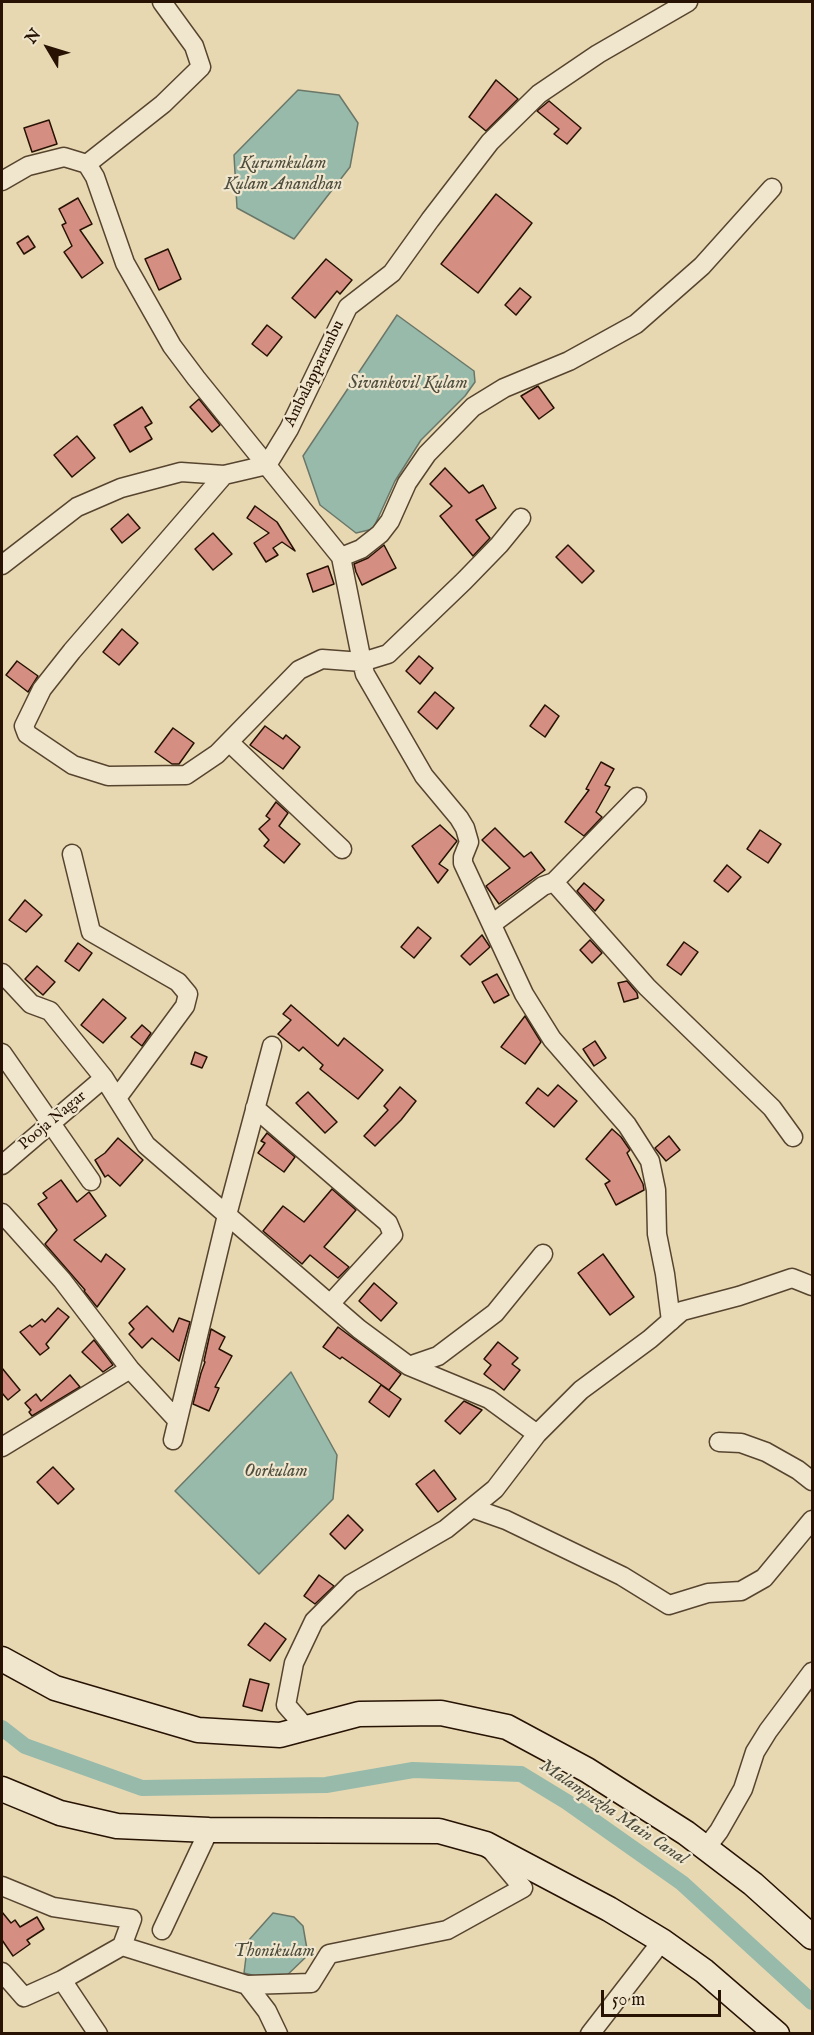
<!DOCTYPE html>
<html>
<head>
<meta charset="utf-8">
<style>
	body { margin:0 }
	#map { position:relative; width:814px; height:2035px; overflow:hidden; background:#e7d8b2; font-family:"IM FELL English",serif }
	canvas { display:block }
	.frame { position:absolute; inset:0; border:3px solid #271203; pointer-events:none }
	.north { position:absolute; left:18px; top:18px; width:60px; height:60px; -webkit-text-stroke:4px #efe6cd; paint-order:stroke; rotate:308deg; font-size:16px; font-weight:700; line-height:24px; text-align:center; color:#271203 }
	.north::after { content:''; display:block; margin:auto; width:21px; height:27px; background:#271203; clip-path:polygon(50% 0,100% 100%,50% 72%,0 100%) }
	.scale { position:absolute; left:601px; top:1990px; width:120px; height:27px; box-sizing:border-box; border:3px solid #271203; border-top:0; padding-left:8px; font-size:18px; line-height:21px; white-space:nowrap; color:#271203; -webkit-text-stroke:4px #efe6cd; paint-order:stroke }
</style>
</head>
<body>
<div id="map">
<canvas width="814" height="2035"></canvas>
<div class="frame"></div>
<div class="north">N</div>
<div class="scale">50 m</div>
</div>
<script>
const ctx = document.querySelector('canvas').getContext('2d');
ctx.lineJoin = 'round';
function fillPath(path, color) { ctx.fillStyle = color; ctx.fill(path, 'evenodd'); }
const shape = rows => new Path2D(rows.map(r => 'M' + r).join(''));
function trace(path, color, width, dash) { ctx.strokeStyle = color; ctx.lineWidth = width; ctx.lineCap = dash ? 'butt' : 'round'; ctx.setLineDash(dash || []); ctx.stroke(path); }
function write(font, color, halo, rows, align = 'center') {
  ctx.font = font + ' "IM FELL English",serif'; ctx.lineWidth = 4.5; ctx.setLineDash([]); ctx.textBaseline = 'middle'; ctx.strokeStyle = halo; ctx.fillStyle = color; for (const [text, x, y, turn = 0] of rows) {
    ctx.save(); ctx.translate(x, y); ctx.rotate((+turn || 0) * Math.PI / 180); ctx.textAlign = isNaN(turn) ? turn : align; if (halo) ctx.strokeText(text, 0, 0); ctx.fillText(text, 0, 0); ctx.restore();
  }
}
const water = shape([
	[298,90,339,95,358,123,350,167,294,239,237,208,234,155,298,90],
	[397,315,474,371,475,382,465,396,421,440,395,481,373,529,356,533,320,505,303,456,397,315],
	[291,1372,337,1455,333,1499,259,1574,175,1491,291,1372],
	[273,1913,294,1917,303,1926,308,1955,280,1982,244,1973,248,1941,273,1913]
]);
fillPath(water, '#97baab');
trace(water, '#6a7768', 1.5);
trace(shape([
	[2,1728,25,1746,142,1788,326,1785,413,1770,521,1774,567,1802,682,1883,812,2002]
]), '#97baab', 16);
const building = shape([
	[496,80,518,99,486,131,469,117,496,80],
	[549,101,581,128,567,144,554,134,559,129,537,111,549,101],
	[49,120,57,144,32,152,24,128,49,120],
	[496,194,532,223,478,293,441,264,496,194],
	[78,198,92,224,80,230,103,263,82,278,64,252,72,246,62,225,66,223,59,209,78,198],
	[28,236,35,247,24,254,17,243,28,236],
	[168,249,181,279,159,290,145,259,168,249],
	[326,259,352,280,340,294,337,291,315,318,292,298,326,259],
	[520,288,531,297,516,315,505,305,520,288],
	[267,325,282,337,267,356,252,344,267,325],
	[538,386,554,408,539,419,521,396,538,386],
	[199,399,220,425,212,432,190,407,199,399],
	[142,407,152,423,145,427,152,439,130,452,114,425,142,407],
	[77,436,95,458,72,477,54,455,77,436],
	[445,468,469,493,483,485,496,508,476,520,490,538,473,556,440,516,452,506,430,484,445,468],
	[255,506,277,522,295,551,282,542,273,548,278,555,266,562,254,543,269,533,247,518,255,506],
	[128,514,140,528,122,543,111,529,128,514],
	[213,533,232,554,213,570,195,549,213,533],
	[384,545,396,568,362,585,356,572,354,564,368,558,384,545],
	[568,545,594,571,582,583,556,557,568,545],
	[328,566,334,584,313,592,307,574,328,566],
	[122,629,138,643,119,665,103,652,122,629],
	[419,656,433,668,420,684,406,671,419,656],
	[17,661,38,676,28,692,6,675,17,661],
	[435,692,454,708,437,729,418,712,435,692],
	[545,705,559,716,545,737,530,726,545,705],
	[265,726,283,739,286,735,300,747,283,769,250,745,265,726],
	[173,728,194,743,179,764,172,764,155,752,173,728],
	[601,762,614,769,605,785,610,787,596,812,602,817,584,836,565,822,589,790,586,789,601,762],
	[276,802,288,813,279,826,300,844,284,863,264,846,269,840,259,829,270,819,266,816,276,802],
	[440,825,457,841,439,864,448,870,438,883,412,846,440,825],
	[495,828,524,857,531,852,545,870,499,904,486,886,510,868,482,840,495,828],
	[760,830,781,844,768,863,747,849,760,830],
	[727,865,741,877,728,892,714,881,727,865],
	[584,883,604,900,595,911,577,891,584,883],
	[25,900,42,915,26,932,9,920,25,900],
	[418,927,431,938,414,958,401,947,418,927],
	[482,935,490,947,470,965,461,956,482,935],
	[590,940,602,953,592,963,580,950,590,940],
	[684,942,698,952,681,975,667,965,684,942],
	[78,943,92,953,79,971,65,961,78,943],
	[37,966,55,982,43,995,25,979,37,966],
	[497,974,509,995,494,1003,482,982,497,974],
	[627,981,637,993,638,998,624,1002,618,983,627,981],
	[103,999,126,1018,103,1043,81,1025,103,999],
	[291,1005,338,1046,344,1038,383,1070,358,1099,320,1069,323,1065,303,1047,299,1051,278,1034,291,1020,283,1014,291,1005],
	[525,1016,541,1042,525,1064,501,1047,525,1016],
	[142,1025,151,1033,142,1046,131,1037,142,1025],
	[595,1041,606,1058,594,1066,583,1049,595,1041],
	[195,1052,207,1057,202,1068,191,1064,195,1052],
	[558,1085,577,1101,554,1127,526,1103,538,1088,548,1096,558,1085],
	[400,1087,416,1101,401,1120,375,1146,364,1136,388,1110,384,1106,400,1087],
	[308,1092,337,1122,325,1133,296,1103,308,1092],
	[612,1129,621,1137,630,1150,627,1153,643,1184,644,1190,616,1205,605,1184,610,1181,586,1159,612,1129],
	[267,1133,295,1157,284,1172,258,1153,265,1143,261,1141,267,1133],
	[669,1136,680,1150,666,1161,655,1148,669,1136],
	[118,1138,143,1160,120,1186,108,1175,105,1177,95,1160,105,1153,118,1138],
	[61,1180,77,1202,89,1192,106,1216,74,1240,101,1262,106,1254,125,1269,97,1307,84,1291,85,1290,45,1244,57,1230,38,1204,47,1198,43,1193,61,1180],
	[332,1189,356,1210,324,1247,349,1267,338,1278,310,1255,302,1264,263,1231,283,1206,304,1222,332,1189],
	[603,1254,634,1297,610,1315,578,1273,603,1254],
	[374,1283,397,1303,381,1321,359,1301,374,1283],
	[147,1306,173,1332,179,1318,190,1322,179,1361,152,1338,142,1348,129,1334,134,1329,129,1323,147,1306],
	[58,1308,69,1317,46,1344,49,1348,40,1355,20,1332,30,1325,32,1327,42,1319,45,1322,58,1308],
	[338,1327,401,1374,389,1390,342,1357,340,1359,323,1347,338,1327],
	[211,1329,225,1337,219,1349,232,1356,215,1387,219,1388,209,1411,193,1404,201,1373,205,1362,204,1361,211,1329],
	[94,1340,113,1365,103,1372,82,1352,94,1340],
	[498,1342,518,1358,512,1364,520,1370,504,1390,484,1374,491,1365,484,1359,498,1342],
	[2,1368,20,1390,8,1400,2,1393,2,1368],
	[70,1375,80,1387,32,1416,29,1412,31,1410,25,1403,36,1394,41,1401,70,1375],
	[381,1385,401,1399,389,1417,369,1402,381,1385],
	[464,1401,482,1410,460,1434,445,1421,464,1401],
	[53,1467,74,1489,58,1504,37,1482,53,1467],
	[434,1470,456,1499,438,1512,416,1484,434,1470],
	[348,1515,363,1530,345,1549,330,1534,348,1515],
	[319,1575,334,1586,315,1604,304,1596,319,1575],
	[265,1623,286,1639,270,1661,248,1645,265,1623],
	[250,1679,269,1684,262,1711,243,1706,250,1679],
	[2,1912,11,1923,15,1920,20,1927,37,1917,44,1929,27,1940,30,1944,13,1956,2,1940,2,1912]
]);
fillPath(building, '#d58e82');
trace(building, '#271203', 1.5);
const street = shape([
	[87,164,163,104,201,67,194,46,162,2],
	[2,181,28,166,64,157,87,164,95,177,125,263,172,346,196,378,341,557,362,662,322,659,299,670,217,754,186,775,108,776,73,765,27,734,24,726,42,689,72,651,224,475],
	[521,518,499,545,464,581,388,654,362,662,365,674,424,776,459,818,465,828,469,842,463,857,463,863,524,994,552,1039,627,1125,650,1161,656,1190,657,1234,665,1274,671,1321],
	[341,557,361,549,380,534,390,521,407,483,427,454,473,407,504,388,569,361,636,324,702,266,772,188],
	[2,565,77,507,121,488,181,472,224,475,267,465,289,429,348,307,392,273,430,220,490,142,539,94,598,54,688,2],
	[229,742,342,849],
	[72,854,91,932,178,982,188,994,185,1006,117,1098],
	[554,882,647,987,772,1108,793,1137],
	[492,924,543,886,554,882,637,797],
	[2,973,31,1004,50,1011,104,1078,146,1145,359,1329,409,1366,489,1399,537,1434],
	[2,1053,91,1181],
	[255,1108,388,1223,393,1235,330,1304],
	[2,1165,104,1078],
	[2,1213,62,1280,130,1369,177,1420],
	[409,1366,438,1356,495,1313,543,1254],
	[173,1440,227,1215,272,1046],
	[719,1442,741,1443,766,1452,798,1470,812,1481],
	[2,1447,130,1369],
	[472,1508,506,1520,622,1576,669,1605,708,1593,741,1591,764,1578,812,1520],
	[306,1728,286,1705,294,1663,314,1621,351,1584,446,1529,495,1489,537,1434,581,1390,650,1339,682,1311,739,1296,792,1278,812,1286],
	[706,1848,719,1831,743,1789,755,1752,768,1731,812,1672],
	[2,1886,53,1907,132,1919,122,1946],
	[162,1930,209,1830],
	[2,1972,24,1997,62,1980,122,1946,247,1985,311,1983,329,1954,447,1930,523,1888,491,1850],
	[62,1980,98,2034],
	[247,1985,267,2011,278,2034],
	[590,2034,662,1941]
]);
const secondary = shape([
	[2,1659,55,1688,198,1730,280,1735,359,1714,441,1713,507,1727,587,1770,686,1833,753,1884,812,1937],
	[2,1789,60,1813,117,1826,209,1830,439,1831,486,1844,609,1909,662,1941,704,1971,777,2034]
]);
trace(street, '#57442f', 21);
trace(secondary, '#271203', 27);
trace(street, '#efe6cd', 18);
trace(secondary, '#efe6cd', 24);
write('16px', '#271203', '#efe6cd', [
	["Ambalapparambu",315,374,-64],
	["Pooja Nagar",53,1121,-40]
]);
write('italic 18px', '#4e4d3e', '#efe6cd', [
	["Kurumkulam",283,164],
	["Kulam Anandhan",283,185],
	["Sivankovil Kulam",408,384],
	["Oorkulam",276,1472],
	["Malampuzha Main Canal",613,1813,34],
	["Thonikulam",274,1952]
]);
</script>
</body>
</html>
